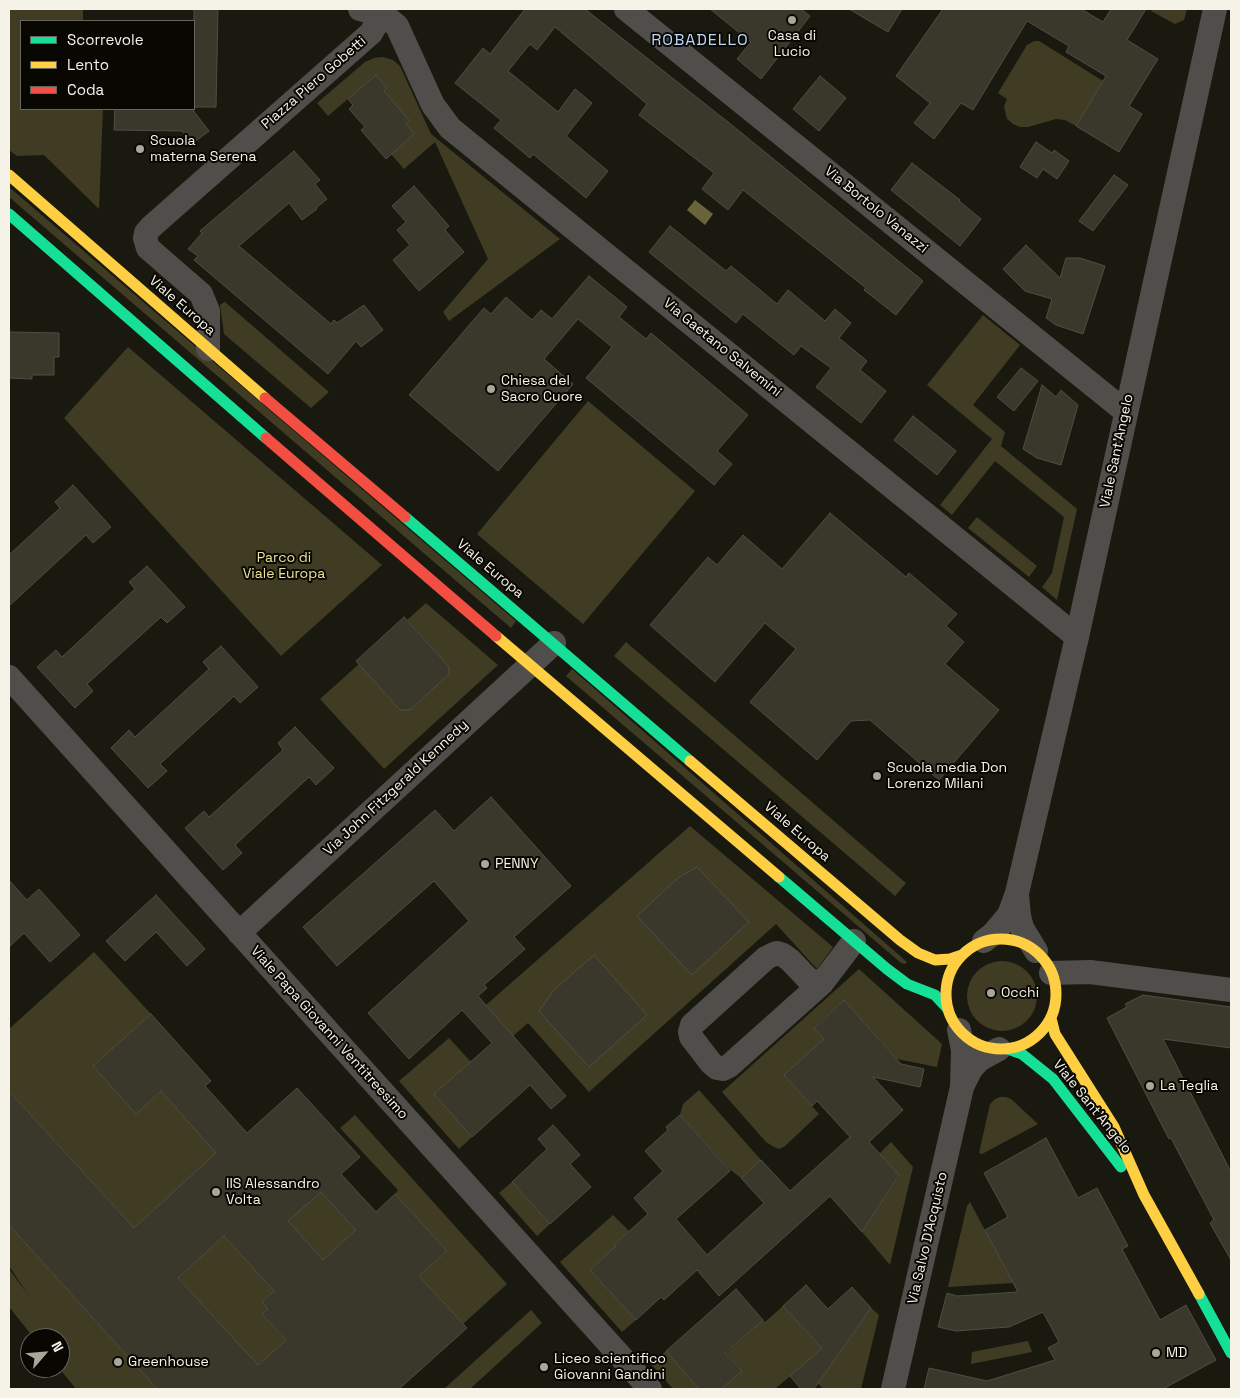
<!DOCTYPE html>
<html>
<head>
<meta charset="utf-8">
<style>
	body { margin:0 }
	#map { position:relative; width:1240px; height:1398px; overflow:hidden; background:#1a190f; font-family:"Space Grotesk",sans-serif }
	canvas { display:block }
	.frame { position:absolute; inset:0; border:10px solid #f5f3e7; pointer-events:none }
	.legend { position:absolute; left:20px; top:20px; width:175px; height:90px; box-sizing:border-box; background:#080702; border:1px solid #67655e; margin:0; padding:6px 9px; list-style:none; font-size:15px; color:#f5f3e7 }
	.legend li { display:flex; align-items:center; gap:10px; height:25px }
	.legend b { width:25px; border:1px solid #67655e }
	.north { position:absolute; left:20px; top:1328px; width:50px; height:50px; box-sizing:border-box; background:#080702; border:1px solid #67655e; border-radius:50%; rotate:63deg; font-size:14px; font-weight:700; line-height:20px; text-align:center; color:#f5f3e7 }
	.north::after { content:''; display:block; margin:auto; width:18px; height:22px; background:#a8a79b; clip-path:polygon(50% 0,100% 100%,50% 72%,0 100%) }
</style>
</head>
<body>
<div id="map">
<canvas width="1240" height="1398"></canvas>
<div class="frame"></div>
<ul class="legend">
<li><b style="height:6px;background:#16e098"></b>Scorrevole</li>
<li><b style="height:6px;background:#ffcf43"></b>Lento</li>
<li><b style="height:6px;background:#f24e42"></b>Coda</li>
</ul>
<div class="north">N</div>
</div>
<script>
const ctx = document.querySelector('canvas').getContext('2d');
ctx.lineJoin = 'round';
function fillPath(path, color) { ctx.fillStyle = color; ctx.fill(path, 'evenodd'); }
const shape = rows => new Path2D(rows.map(r => 'M' + r).join(''));
function trace(path, color, width, dash) { ctx.strokeStyle = color; ctx.lineWidth = width; ctx.lineCap = dash ? 'butt' : 'round'; ctx.setLineDash(dash || []); ctx.stroke(path); }
function write(font, color, halo, rows, align = 'center') {
  ctx.font = font + ' "Space Grotesk",sans-serif'; ctx.lineWidth = 4; ctx.setLineDash([]); ctx.textBaseline = 'middle'; ctx.strokeStyle = halo; ctx.fillStyle = color; for (const [text, x, y, turn = 0] of rows) {
    ctx.save(); ctx.translate(x, y); ctx.rotate((+turn || 0) * Math.PI / 180); ctx.textAlign = isNaN(turn) ? turn : align; if (halo) ctx.strokeText(text, 0, 0); ctx.fillText(text, 0, 0); ctx.restore();
  }
}
fillPath(shape([
	[9,9,83,9,83,21,21,21,21,109,103,109,99,209,44,155,17,156,9,150],
	[1153,9,1187,9,1184,20,1175,24,1151,11],
	[1035,41,1039,41,1103,81,1076,126,1065,120,1056,119,1028,127,1020,127,1013,124,1007,119,1004,106,1007,99,998,93,1027,45],
	[383,57,393,60,400,66,431,134,560,239,449,321,443,312,488,259,435,142,404,169,391,154,414,134,406,124,409,121,384,91,387,88,376,75,328,116,317,103,365,62,374,58],
	[9,187,516,621,511,628,9,197],
	[225,302,329,392,311,408,224,334,220,306,221,304],
	[983,315,1020,345,973,405,1005,432,1001,446,1077,509,1057,600,1042,587,1052,573,1064,517,995,461,952,515,940,505,992,439,927,385],
	[128,347,382,565,281,656,64,418],
	[588,401,695,491,583,624,477,534],
	[977,517,1037,566,1029,577,968,528],
	[426,603,498,665,384,769,320,699,359,664,401,710,410,710,421,700,418,697,434,682,437,685,449,674,449,667,407,620],
	[626,642,906,883,895,896,614,656],
	[572,669,907,962,905,964,901,963,566,676],
	[690,826,833,947,817,969,776,924,589,1092,528,1023,513,1036,486,1005],
	[94,952,151,1014,93,1066,136,1114,161,1091,226,1163,197,1171,134,1228,9,1091,9,1029],
	'967 996a35 35 0 1 1 70 0a35 35 0 1 1-70 0Z',
	[859,969,942,1044,937,1067,897,1059,844,1000,814,1027,824,1039,784,1075,819,1114,785,1146,779,1149,774,1147,766,1142,722,1092],
	[449,1038,471,1062,434,1094,472,1137,459,1149,399,1081],
	[699,1090,761,1160,741,1178,729,1169,680,1115,683,1104],
	[1000,1097,1006,1097,1011,1099,1038,1124,982,1154,979,1153,990,1104,995,1099],
	[355,1115,507,1284,463,1324,419,1276,447,1251,395,1194,398,1190,340,1128],
	[891,1142,913,1167,890,1265,862,1232,899,1176,879,1154],
	[288,1178,310,1202,321,1192,356,1230,323,1260,267,1198],
	[512,1182,550,1224,537,1236,499,1193],
	[970,1202,1013,1283,948,1287,967,1206],
	[613,1215,629,1231,615,1244,616,1246,590,1270,636,1320,622,1332,560,1262],
	[9,1225,157,1389,76,1389,59,1368,60,1368,60,1338,34,1338,9,1307,9,1269,29,1296,9,1266],
	[224,1236,274,1291,262,1302,268,1309,262,1314,288,1343,261,1362,231,1389,181,1389,235,1340,178,1278],
	[783,1306,834,1361,871,1308,879,1315,861,1389,823,1389,802,1366,775,1389,721,1389,742,1371,726,1353,763,1320,765,1322],
	[531,1310,542,1323,470,1389,444,1389],
	[1028,1341,1032,1352,971,1364,972,1352],
	[666,1351,699,1389,673,1389,651,1364]
]), '#403c23');
fillPath(shape([
	[695,200,713,214,705,225,687,210]
]), '#69643b');
const building = shape([
	[194,9,218,9,216,107,194,107,194,9],
	[525,9,585,9,733,126,923,281,896,315,864,290,866,288,743,190,728,210,702,189,714,173,639,115,647,104,555,27,537,50,530,44,508,71,558,112,575,89,592,103,566,136,608,171,586,198,533,154,530,158,494,128,501,120,455,83,483,48,490,54,525,9],
	[710,9,801,9,810,16,761,79,737,59,751,42,710,9],
	[849,9,902,9,888,32,849,9],
	[943,9,1081,9,1103,22,1111,9,1146,9,1127,40,1158,59,1129,106,1142,114,1119,152,1076,126,1106,76,1066,52,1069,46,1027,21,973,110,961,103,934,139,914,123,930,103,896,76,943,9],
	[376,75,387,88,384,91,410,121,406,124,414,134,386,159,361,130,365,127,349,109,353,105,348,99,376,75],
	[820,76,846,98,819,131,793,109,820,76],
	[115,109,192,109,209,131,192,144,182,131,114,130,115,109],
	[1036,142,1052,153,1054,150,1069,161,1057,179,1043,169,1037,178,1020,167,1036,142],
	[294,151,320,180,315,184,327,199,316,208,317,209,302,220,289,203,239,246,331,324,334,320,337,323,364,305,383,330,361,347,356,341,328,374,194,260,198,256,188,249,202,233,200,231,294,151],
	[912,163,960,200,959,201,981,219,960,246,891,190,912,163],
	[1114,175,1128,185,1093,231,1079,221,1114,175],
	[414,186,449,226,445,230,464,252,419,291,393,260,410,245,397,230,406,222,392,206,414,186],
	[670,226,726,271,731,266,777,304,788,290,825,321,835,309,851,323,839,338,867,361,860,370,886,391,861,423,816,387,831,368,801,346,794,355,743,314,736,323,649,252,670,226],
	[1026,245,1060,278,1066,258,1080,258,1105,266,1083,334,1056,325,1046,318,1052,299,1025,291,1003,269,1026,245],
	[589,276,627,307,619,317,646,339,651,333,748,415,717,451,732,464,714,485,586,378,612,347,578,319,544,359,573,384,498,471,409,395,484,308,491,314,506,297,532,320,541,310,552,319,589,276],
	[9,332,59,333,59,357,54,357,54,375,32,375,32,379,9,378,9,332],
	[1021,368,1038,381,1014,411,997,397,1021,368],
	[1042,385,1056,397,1061,390,1078,405,1061,465,1037,458,1023,449,1042,385],
	[913,416,956,451,937,475,894,440,913,416],
	[73,485,111,527,93,543,86,535,9,606,9,555,60,508,55,502,73,485],
	[830,513,906,577,909,573,957,614,946,626,964,642,945,664,999,710,939,780,870,720,851,721,817,760,750,702,796,649,765,623,715,682,650,625,708,557,717,565,743,535,782,569,830,513],
	[147,566,185,607,167,623,161,617,87,684,93,691,75,708,37,667,56,650,62,657,135,589,129,582,147,566],
	[404,617,449,667,449,674,410,710,400,710,356,661,404,617],
	[221,646,258,687,240,703,234,696,160,764,167,771,148,788,111,748,129,730,135,737,209,669,203,662,221,646],
	[295,727,334,768,316,785,309,777,235,845,242,853,223,870,185,828,204,811,209,817,283,750,278,743,295,727],
	[491,797,571,886,514,937,525,949,484,985,487,988,478,996,566,1096,551,1109,530,1085,472,1137,434,1094,492,1043,462,1010,409,1059,368,1013,469,921,434,881,337,966,303,927,435,810,454,831,491,797],
	[697,867,749,922,692,975,637,916,678,878,697,867],
	[9,880,27,900,39,889,80,935,50,962,24,933,9,947,9,880],
	[156,895,205,949,187,966,156,932,125,961,106,941,156,895],
	[594,955,647,1015,589,1067,539,1011,554,990,594,955],
	[1143,995,1231,1007,1231,1048,1163,1039,1231,1172,1231,1260,1210,1223,1214,1220,1171,1138,1169,1139,1107,1018,1127,1007,1125,1004,1143,995],
	[844,1000,901,1064,924,1069,920,1087,873,1077,903,1110,869,1142,899,1175,862,1232,830,1196,719,1296,697,1270,664,1300,661,1297,636,1320,590,1270,616,1246,614,1245,648,1214,634,1198,663,1171,645,1151,668,1130,666,1127,680,1115,730,1171,676,1219,707,1255,764,1203,741,1178,761,1160,790,1191,850,1137,817,1101,812,1106,784,1075,824,1039,814,1028,844,1000],
	[151,1014,211,1081,205,1086,247,1133,297,1088,360,1157,341,1174,376,1212,395,1194,447,1251,419,1276,467,1328,399,1389,157,1389,9,1225,9,1091,134,1228,216,1153,161,1091,136,1114,93,1066,151,1014],
	[321,1192,356,1230,323,1260,288,1221,321,1192],
	[224,1236,274,1291,262,1302,268,1309,262,1314,286,1340,258,1365,178,1278,224,1236],
	[553,1125,580,1155,570,1164,591,1187,550,1224,512,1182,547,1149,538,1139,553,1125],
	[1046,1138,1078,1198,1097,1188,1128,1246,1122,1249,1160,1320,1186,1305,1216,1360,1163,1389,924,1389,929,1368,987,1381,1055,1360,1048,1348,1059,1342,1043,1312,1009,1327,956,1331,938,1327,947,1293,957,1296,1018,1292,985,1230,1008,1217,984,1173,1046,1138],
	[806,1285,828,1309,852,1287,871,1308,814,1389,801,1389,790,1376,822,1348,783,1306,806,1285],
	[736,1289,763,1320,725,1353,742,1371,721,1389,699,1389,666,1351,736,1289]
]);
fillPath(building, '#3a382b');
trace(building, '#4e4e45', 1);
trace(shape([
	[360,9,384,15,397,26,433,105,450,128,1077,637],
	[626,9,1126,412],
	[208,349,208,311,201,294,148,248,145,238,146,233,151,227,371,33,375,26,378,9],
	[9,677,650,1389],
	[1017,895,1019,916,1022,928,1036,951],
	[239,933,554,643],
	[984,941,994,933,1009,915,1017,893,1077,637,1215,9],
	[1051,973,1090,972,1231,990],
	[822,983,809,980,790,960,783,955,777,953,772,955,766,958,692,1025,690,1032,691,1037,711,1063,717,1068,723,1069,729,1066,822,983,854,941],
	[963,1085,971,1069,979,1060,999,1049],
	[893,1389,962,1087,963,1050,959,1030]
]), '#4f4e4a', 24);
trace(shape([
	[9,214,266,438],
	[405,517,690,761],
	[779,877,887,969,907,984,935,995,948,1009],
	[1008,1049,1022,1054,1053,1079,1121,1167],
	[1199,1294,1231,1353]
]), '#16e098', 11);
trace(shape([
	[9,175,265,398],
	[496,636,779,877],
	[690,761,900,940,918,953,935,960,950,959,962,955],
	'946 994a55 55 0 1 1 110 0a55 55 0 1 1-110 0Z',
	[1051,1018,1055,1034,1114,1127,1144,1195,1199,1294]
]), '#ffcf43', 11);
trace(shape([
	[265,398,405,517],
	[266,438,496,636]
]), '#f24e42', 11);
for (const [x, y, r, color] of [
	[792,20,5,"#a8a79b"],
	[140,149,5,"#a8a79b"],
	[491,389,5,"#a8a79b"],
	[877,776,5,"#a8a79b"],
	[485,864,5,"#a8a79b"],
	[991,993,5,"#a8a79b"],
	[1150,1086,5,"#a8a79b"],
	[216,1192,5,"#a8a79b"],
	[1156,1353,5,"#a8a79b"],
	[118,1362,5,"#a8a79b"],
	[544,1367,5,"#a8a79b"]
]) { const dot = new Path2D(); dot.arc(x, y, r, 0, 2 * Math.PI); ctx.fillStyle = color; ctx.fill(dot); trace(dot, '#080702', 2); }
write('14px', '#f5f3e7', '#080702', [
	["Casa di",792,36,"center"],
	["Lucio",792,52,"center"],
	["Scuola",150,141],
	["materna Serena",150,157],
	["Chiesa del",501,381],
	["Sacro Cuore",501,397],
	["Scuola media Don",887,768],
	["Lorenzo Milani",887,784],
	["PENNY",495,864],
	["Occhi",1001,993],
	["La Teglia",1160,1086],
	["IIS Alessandro",226,1184],
	["Volta",226,1200],
	["MD",1166,1353],
	["Liceo scientifico",554,1359],
	["Giovanni Gandini",554,1375],
	["Greenhouse",128,1362]
], 'left');
write('14px', '#f5f3e7', '#080702', [
	["Piazza Piero Gobetti",314,83,-41],
	["Via Bortolo Vanazzi",876,210,39],
	["Viale Europa",182,306,41],
	["Via Gaetano Salvemini",722,348,39],
	["Viale Sant'Angelo",1117,451,-78],
	["Viale Europa",490,569,40],
	["Via John Fitzgerald Kennedy",396,788,-43],
	["Viale Europa",797,832,41],
	["Viale Papa Giovanni Ventitreesimo",329,1033,48],
	["Viale Sant’Angelo",1092,1107,51],
	["Via Salvo D'Acquisto",928,1238,-77]
]);
write('14px', '#ebe299', '#080702', [
	["Parco di",284,558],
	["Viale Europa",284,574]
]);
ctx.letterSpacing = '1px';
write('16px', '#b7d6fa', '#080702', [
	["ROBADELLO",700,41]
]);
ctx.letterSpacing = '0px';
</script>
</body>
</html>
